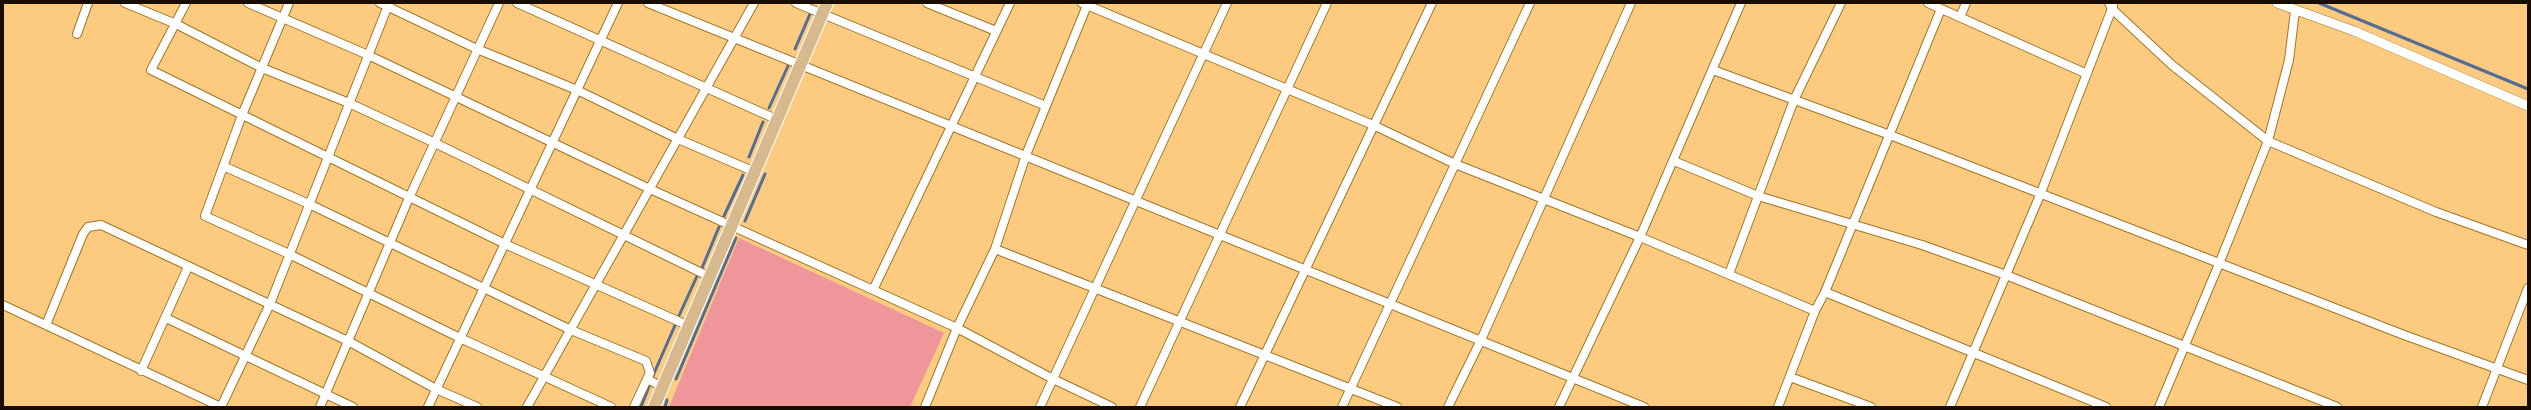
<!DOCTYPE html>
<html>
<head>
<meta charset="utf-8">
<style>
	body { margin:0 }
	#map { position:relative; width:2531px; height:410px; overflow:hidden; background:#fccb7f; font-family:"Roboto Serif",serif }
	canvas { display:block }
	.frame { position:absolute; inset:0; border:4px solid #190c00; pointer-events:none }
</style>
</head>
<body>
<div id="map">
<canvas width="2531" height="410"></canvas>
<div class="frame"></div>
</div>
<script>
const ctx = document.querySelector('canvas').getContext('2d');
ctx.lineJoin = 'round';
function fillPath(path, color) { ctx.fillStyle = color; ctx.fill(path, 'evenodd'); }
const shape = rows => new Path2D(rows.map(r => 'M' + r).join(''));
function trace(path, color, width, dash) { ctx.strokeStyle = color; ctx.lineWidth = width; ctx.lineCap = dash ? 'butt' : 'round'; ctx.setLineDash(dash || []); ctx.stroke(path); }
fillPath(shape([
	[739,238,944,333,910,407,669,407]
]), '#ef969a');
trace(shape([
	[2319,3,2528,89],
	[795,49,810,14],
	[769,108,788,66],
	[749,157,763,122],
	[724,216,743,175],
	[745,221,765,174],
	[702,268,719,227],
	[678,318,698,274],
	[652,378,676,323],
	[676,379,736,238],
	[641,407,650,384],
	[665,407,667,400]
]), '#526e97', 3);
const minor = shape([
	[125,3,176,24,262,68,349,103,435,143,710,277],
	[186,3,151,70,505,244,689,326],
	[248,3,368,55,650,189,957,328,1053,379,1112,407],
	[289,3,242,115,205,216,289,254,460,338,611,407],
	[380,3,477,49,577,90,678,139,755,172],
	[517,3,778,120],
	[648,3,1644,407],
	[796,3,1046,106],
	[927,3,996,31],
	[1082,3,1373,125,1455,164,1640,237,1815,311],
	[1928,3,2087,74],
	[2109,3,2112,9,2172,65,2268,141,2436,212,2528,245],
	[1960,17,1966,3],
	[77,34,88,3],
	[1713,70,1890,135,2404,335,2528,380],
	[1674,161,1758,196,1922,245,2006,275,2337,407],
	[223,166,309,204,571,330,646,361,650,373,647,379,663,387],
	[995,249,1397,407],
	[1729,274,1794,100,1841,3],
	[873,290,1010,3],
	[1825,292,2106,407],
	[3,305,221,407],
	[166,318,353,407],
	[46,325,83,234,88,227,101,225,348,341,436,389,477,407],
	[141,371,188,267],
	[1790,377,1871,407],
	[221,407,270,304,389,3],
	[320,407,409,198,499,3],
	[428,407,618,3],
	[527,407,754,3],
	[634,407,647,379],
	[925,407,957,328,995,249,1026,155,1088,3],
	[1040,407,1227,3],
	[1140,407,1327,3],
	[1240,407,1432,3],
	[1342,407,1530,3],
	[1448,407,1481,340,1631,3],
	[1559,407,1640,237,1741,3],
	[1778,407,1815,311,1825,292,1941,9],
	[1950,407,2040,195,2113,6],
	[2159,407,2219,264,2268,141,2289,60,2295,11],
	[2482,407,2528,288]
]);
const tertiary = shape([
	[2277,3,2354,31,2528,106]
]);
const primary = shape([
	[654,407,827,3]
]);
trace(minor, '#a27525', 10);
trace(tertiary, '#a27525', 10);
trace(primary, '#fff', 14);
trace(minor, '#fff', 8);
trace(tertiary, '#fff', 9);
trace(primary, '#d6b98c', 12);
</script>
</body>
</html>
